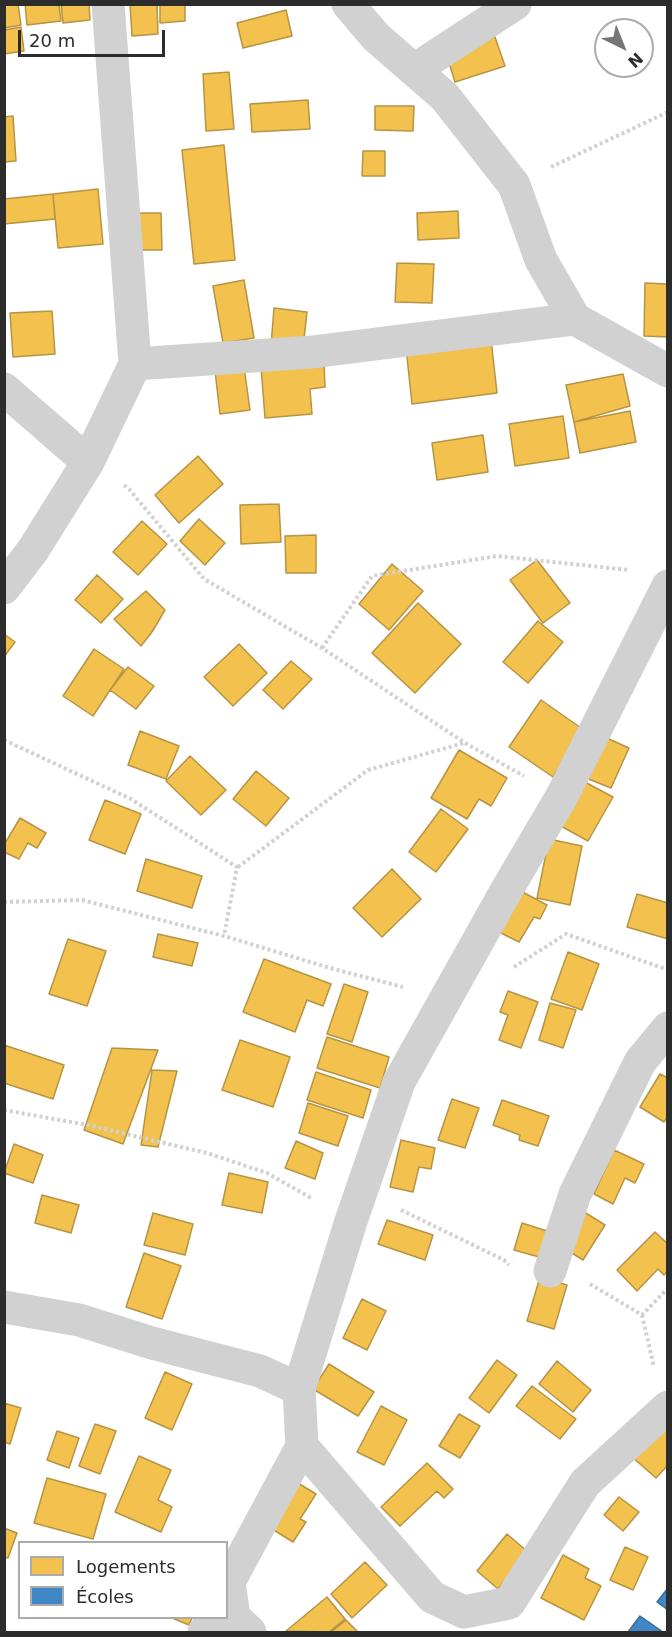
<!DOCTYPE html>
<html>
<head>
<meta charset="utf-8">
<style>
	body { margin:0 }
	#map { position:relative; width:672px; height:1637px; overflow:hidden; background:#fff; font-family:"DejaVu Sans",sans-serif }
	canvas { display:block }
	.frame { position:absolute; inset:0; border:6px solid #2c2c2c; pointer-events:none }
	.legend { position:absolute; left:18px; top:1541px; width:210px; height:78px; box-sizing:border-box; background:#fff; border:2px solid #ababab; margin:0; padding:8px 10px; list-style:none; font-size:18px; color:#2c2c2c }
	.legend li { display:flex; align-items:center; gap:12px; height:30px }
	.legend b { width:30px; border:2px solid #ababab }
	.north { position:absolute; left:594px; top:18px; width:60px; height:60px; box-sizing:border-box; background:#fff; border:2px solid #ababab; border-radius:50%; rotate:137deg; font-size:16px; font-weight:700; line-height:24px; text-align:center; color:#2c2c2c }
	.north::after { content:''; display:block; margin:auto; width:21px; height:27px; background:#767676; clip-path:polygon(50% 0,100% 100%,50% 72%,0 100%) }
	.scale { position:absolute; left:18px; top:30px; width:147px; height:27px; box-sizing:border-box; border:3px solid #2c2c2c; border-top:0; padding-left:8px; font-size:18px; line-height:21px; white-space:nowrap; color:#2c2c2c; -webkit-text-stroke:4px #fff; paint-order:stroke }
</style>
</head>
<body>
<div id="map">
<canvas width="672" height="1637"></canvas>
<div class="frame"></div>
<ul class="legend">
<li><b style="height:16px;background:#f2c14e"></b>Logements</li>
<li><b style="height:16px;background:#3f88c5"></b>Écoles</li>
</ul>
<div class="north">N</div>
<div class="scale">20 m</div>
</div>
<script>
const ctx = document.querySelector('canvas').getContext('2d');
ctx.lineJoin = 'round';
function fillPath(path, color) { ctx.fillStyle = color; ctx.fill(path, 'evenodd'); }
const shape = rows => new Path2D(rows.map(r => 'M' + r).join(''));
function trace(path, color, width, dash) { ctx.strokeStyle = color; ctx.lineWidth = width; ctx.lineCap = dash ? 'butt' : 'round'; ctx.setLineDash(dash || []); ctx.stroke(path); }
const homes = shape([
	[4,4,18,4,21,25,4,28,4,4],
	[25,4,59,4,61,21,27,25,25,4],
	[61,4,89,4,90,20,63,23,61,4],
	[130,4,157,4,158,34,132,36,130,4],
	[160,4,185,4,185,21,160,23,160,4],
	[286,10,292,36,243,48,237,23,286,10],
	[21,27,24,51,4,54,4,30,21,27],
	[495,37,505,66,455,82,446,53,495,37],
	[229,72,234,129,206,131,203,74,229,72],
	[308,100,310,129,252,132,250,104,308,100],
	[375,106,414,106,413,131,375,130,375,106],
	[13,116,16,161,4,162,4,117,13,116],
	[224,145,235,260,194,264,182,150,224,145],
	[363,151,385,151,385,176,362,176,363,151],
	[98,189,103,244,58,248,53,194,98,189],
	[53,194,55,219,4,224,4,199,53,194],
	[458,211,459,238,418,240,417,213,458,211],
	[130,213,161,213,162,250,131,250,130,213],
	[397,263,434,264,432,303,395,302,397,263],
	[244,280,254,338,223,343,213,286,244,280],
	[645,283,668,284,668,337,644,336,645,283],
	[274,308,307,312,303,348,271,345,274,308],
	[52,311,55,354,13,357,10,313,52,311],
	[491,339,497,393,412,404,406,348,491,339],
	[324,362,325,387,310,389,312,414,265,418,261,367,324,362],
	[244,367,250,410,220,414,215,371,244,367],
	[623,374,630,406,574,422,566,385,623,374],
	[630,411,636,442,580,453,574,422,630,411],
	[563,416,569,458,515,466,509,424,563,416],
	[483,435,488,472,437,480,432,443,483,435],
	[198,456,223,484,179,523,155,495,198,456],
	[279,504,281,542,241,544,240,505,279,504],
	[199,519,225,543,205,565,180,541,199,519],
	[142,521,167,544,138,575,113,552,142,521],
	[316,535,316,573,286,573,285,536,316,535],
	[537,560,570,603,543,623,510,580,537,560],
	[392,564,423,591,389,630,359,604,392,564],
	[97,575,123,599,101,623,75,600,97,575],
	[146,591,165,610,152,632,141,646,114,619,146,591],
	[418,603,461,644,415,693,372,653,418,603],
	[538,621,563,642,528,683,503,662,538,621],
	[4,634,15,642,4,657,4,634],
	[239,644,267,673,233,706,204,677,239,644],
	[94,649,124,669,93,716,63,696,94,649],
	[291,661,312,679,283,709,263,690,291,661],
	[128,667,154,686,136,709,110,690,128,667],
	[541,700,584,730,553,777,509,747,541,700],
	[140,731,179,746,166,779,128,765,140,731],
	[600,735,629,748,611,788,581,776,600,735],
	[459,750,507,778,491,806,479,799,467,819,431,798,459,750],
	[190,756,226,790,201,815,166,781,190,756],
	[256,771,289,798,266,826,233,799,256,771],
	[583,781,613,797,588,841,559,825,583,781],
	[105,800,141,814,125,854,89,840,105,800],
	[441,809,468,829,436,872,409,852,441,809],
	[20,818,46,833,37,848,28,843,19,859,4,852,4,845,20,818],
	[549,839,582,846,570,905,537,898,549,839],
	[146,859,202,876,192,908,137,891,146,859],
	[392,869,421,899,382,937,353,908,392,869],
	[515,888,547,905,540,919,534,917,519,942,493,929,515,888],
	[637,894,668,903,668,939,627,927,637,894],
	[158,934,198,943,192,966,153,957,158,934],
	[68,939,106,951,87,1006,49,994,68,939],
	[568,952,599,964,582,1010,551,999,568,952],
	[264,959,331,984,323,1006,307,1000,295,1032,243,1012,264,959],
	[344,984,368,992,352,1042,327,1034,344,984],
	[508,991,538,1002,521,1048,499,1040,508,1015,500,1012,508,991],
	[550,1003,576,1010,563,1048,539,1040,550,1003],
	[327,1037,389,1057,380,1088,317,1068,327,1037],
	[240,1040,290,1057,273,1107,222,1090,240,1040],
	[4,1045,64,1065,53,1099,4,1083,4,1045],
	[112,1048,158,1050,123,1144,84,1130,112,1048],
	[152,1070,177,1071,158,1147,141,1145,152,1070],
	[316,1072,371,1090,363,1118,307,1100,316,1072],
	[660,1074,668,1078,668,1116,664,1122,640,1107,660,1074],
	[452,1099,479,1108,465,1148,438,1140,452,1099],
	[502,1100,549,1116,538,1146,519,1140,520,1135,493,1125,502,1100],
	[308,1103,348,1116,338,1146,299,1133,308,1103],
	[401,1140,435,1148,431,1169,419,1167,413,1192,390,1187,401,1140],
	[296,1141,323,1153,315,1179,285,1168,296,1141],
	[14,1144,43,1155,33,1183,4,1173,14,1144],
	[614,1150,644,1164,635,1183,625,1178,613,1204,594,1194,614,1150],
	[229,1173,268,1182,262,1213,222,1205,229,1173],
	[42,1195,79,1205,71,1233,35,1223,42,1195],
	[581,1210,605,1225,583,1260,559,1245,581,1210],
	[153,1213,193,1224,185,1255,144,1245,153,1213],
	[387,1220,433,1235,425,1260,378,1244,387,1220],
	[522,1223,547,1231,539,1257,514,1250,522,1223],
	[655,1232,668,1244,668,1271,664,1275,658,1269,637,1291,617,1270,655,1232],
	[144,1253,181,1266,162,1319,126,1307,144,1253],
	[540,1277,567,1285,554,1329,527,1321,540,1277],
	[362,1299,386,1311,367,1350,343,1338,362,1299],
	[497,1360,517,1375,489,1413,469,1398,497,1360],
	[557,1361,591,1390,573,1412,539,1384,557,1361],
	[329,1364,374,1392,358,1416,313,1389,329,1364],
	[165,1372,192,1384,172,1430,145,1418,165,1372],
	[532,1386,576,1419,560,1439,516,1406,532,1386],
	[4,1403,21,1408,10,1444,4,1442,4,1403],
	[381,1406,407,1420,384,1465,357,1452,381,1406],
	[459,1414,480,1426,460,1458,439,1446,459,1414],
	[668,1420,668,1465,656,1478,632,1457,668,1420],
	[95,1424,116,1431,100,1474,79,1466,95,1424],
	[57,1431,79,1438,69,1468,47,1460,57,1431],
	[139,1456,171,1470,158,1500,172,1507,161,1532,115,1512,139,1456],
	[427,1463,453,1489,444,1498,437,1491,400,1526,381,1507,427,1463],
	[47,1478,106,1494,93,1539,34,1523,47,1478],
	[293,1480,316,1494,300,1519,306,1522,293,1542,264,1524,293,1480],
	[619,1497,639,1512,623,1531,604,1515,619,1497],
	[4,1528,17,1533,8,1558,4,1557,4,1528],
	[507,1534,528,1552,498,1589,477,1571,507,1534],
	[625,1547,648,1557,633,1590,610,1580,625,1547],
	[563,1555,589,1569,585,1578,601,1586,584,1620,541,1598,563,1555],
	[365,1562,387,1585,352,1618,331,1594,365,1562],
	[327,1597,345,1619,329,1632,286,1631,327,1597],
	[172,1618,192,1618,189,1625,172,1618],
	[346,1620,358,1632,331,1632,346,1620]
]);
fillPath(homes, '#f2c14e');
trace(homes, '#b79444', 1.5);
const schools = shape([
	[668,1588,668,1610,657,1602,668,1588],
	[640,1616,663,1632,628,1632,640,1616]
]);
fillPath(schools, '#3f88c5');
trace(schools, '#396c97', 1.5);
trace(shape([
	[551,167,668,112],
	[124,485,129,489,204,579,322,648,465,743,524,776],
	[322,648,372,576,497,556,629,570],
	[4,740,131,799,237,867,224,936],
	[238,867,368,770,464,743],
	[4,902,82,900,224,936,330,968,403,987],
	[514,967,566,934,668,970],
	[4,1110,88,1125,207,1153,267,1173,313,1199],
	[401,1210,504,1260,509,1265],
	[590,1284,642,1315,668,1288],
	[642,1315,654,1367]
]), '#d1d1d1', 4, [3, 3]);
trace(shape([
	[348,4,376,37,445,97,514,185,541,260,575,319,668,371],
	[414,70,515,4],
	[135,364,312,352,575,319],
	[4,389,88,462,135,364,108,4],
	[4,588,33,550,88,462],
	[550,1271,575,1194,640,1062,668,1028],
	[4,1307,79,1320,152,1343,260,1371,299,1389,302,1446,229,1582,234,1617,250,1632],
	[299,1389,351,1221,399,1082,506,891,562,796,668,586],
	[302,1446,432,1597,464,1612,509,1603,585,1483,668,1407],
	[204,1632,234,1617]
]), '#d1d1d1', 33);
</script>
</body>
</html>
